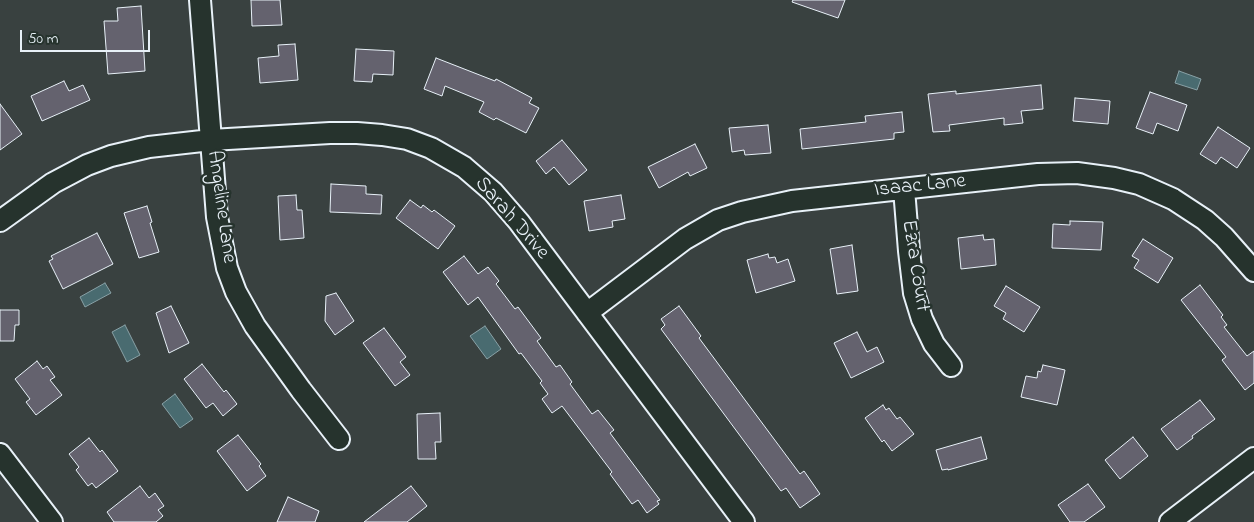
<!DOCTYPE html>
<html>
<head>
<meta charset="utf-8">
<style>
	body { margin:0 }
	#map { position:relative; width:1254px; height:522px; overflow:hidden; background:#394140; font-family:"Indie Flower",sans-serif }
	canvas { display:block }
	.scale { position:absolute; left:20px; top:30px; width:130px; height:22px; box-sizing:border-box; border:2px solid #e8f1f8; border-top:0; padding-left:6px; font-size:15px; line-height:18px; white-space:nowrap; color:#e8f1f8; -webkit-text-stroke:4px #26332d; paint-order:stroke }
</style>
</head>
<body>
<div id="map">
<canvas width="1254" height="522"></canvas>
<div class="scale">50 m</div>
</div>
<script>
const ctx = document.querySelector('canvas').getContext('2d');
ctx.lineJoin = 'round';
function fillPath(path, color) { ctx.fillStyle = color; ctx.fill(path, 'evenodd'); }
const shape = rows => new Path2D(rows.map(r => 'M' + r).join(''));
function trace(path, color, width, dash) { ctx.strokeStyle = color; ctx.lineWidth = width; ctx.lineCap = dash ? 'butt' : 'round'; ctx.setLineDash(dash || []); ctx.stroke(path); }
function write(font, color, halo, rows, align = 'center') {
  ctx.font = font + ' "Indie Flower",sans-serif'; ctx.lineWidth = 5; ctx.setLineDash([]); ctx.textBaseline = 'middle'; ctx.strokeStyle = halo; ctx.fillStyle = color; for (const [text, x, y, turn = 0] of rows) {
    ctx.save(); ctx.translate(x, y); ctx.rotate((+turn || 0) * Math.PI / 180); ctx.textAlign = isNaN(turn) ? turn : align; if (halo) ctx.strokeText(text, 0, 0); ctx.fillText(text, 0, 0); ctx.restore();
  }
}
const water = shape([
	[1179,71,1201,79,1197,90,1175,83,1179,71],
	[105,283,111,293,85,307,80,297,105,283],
	[125,325,140,355,127,362,112,332,125,325],
	[485,326,501,349,487,359,470,336,485,326],
	[175,394,193,419,180,428,162,404,175,394]
]);
fillPath(water, '#496b70');
trace(water, '#89a1a6', 1);
const building = shape([
	[251,0,280,0,282,25,252,26,251,0],
	[793,0,845,0,838,18,792,2,793,0],
	[141,6,145,71,108,74,104,21,118,21,117,8,141,6],
	[295,44,298,80,260,83,258,58,279,56,278,45,295,44],
	[356,49,394,51,393,75,373,74,372,82,354,81,356,49],
	[436,58,495,81,496,79,532,98,529,103,539,108,526,133,496,118,494,120,479,112,484,102,445,86,442,96,424,89,436,58],
	[64,81,69,91,83,85,90,100,42,121,31,96,64,81],
	[1041,85,1043,109,1021,111,1023,123,1004,125,1004,118,949,125,950,131,933,132,928,94,956,91,956,94,1041,85],
	[1150,92,1187,105,1178,131,1157,123,1153,134,1136,128,1150,92],
	[1075,98,1110,101,1108,124,1073,121,1075,98],
	[0,104,22,134,0,150,0,104],
	[902,112,904,132,894,133,894,139,802,149,800,129,866,122,865,116,902,112],
	[768,125,771,153,745,155,744,150,732,152,729,128,768,125],
	[1218,127,1250,148,1237,168,1221,157,1216,164,1200,154,1218,127],
	[562,140,587,170,569,185,554,167,546,174,536,161,562,140],
	[695,144,707,168,690,176,688,172,659,188,648,167,695,144],
	[331,184,366,186,366,194,382,195,381,214,330,212,331,184],
	[296,195,297,210,302,210,304,238,280,240,278,196,296,195],
	[621,195,625,219,612,221,613,227,589,231,584,201,621,195],
	[410,200,421,208,423,205,432,212,434,210,455,226,438,249,396,218,410,200],
	[147,206,152,222,150,223,159,252,139,258,124,213,147,206],
	[1070,221,1103,222,1101,250,1052,248,1053,224,1070,225,1070,221],
	[97,233,113,264,63,289,49,261,53,259,51,256,97,233],
	[983,235,984,240,994,239,996,265,961,269,958,238,983,235],
	[1143,239,1173,258,1158,283,1134,268,1139,260,1132,256,1143,239],
	[852,245,858,291,837,294,830,249,852,245],
	[768,254,769,258,775,257,777,263,788,259,795,281,756,293,747,260,768,254],
	[464,256,478,274,488,267,499,281,496,284,515,309,518,307,541,338,537,341,556,367,560,365,572,382,570,384,592,414,598,410,614,430,610,433,660,500,657,501,659,504,647,513,638,500,632,504,610,474,612,472,562,406,552,413,542,399,548,394,540,383,542,381,521,353,519,354,478,297,468,305,443,272,464,256],
	[1200,285,1223,315,1221,317,1227,325,1224,327,1247,356,1254,351,1254,383,1245,390,1222,360,1226,357,1181,300,1200,285],
	[1006,286,1040,307,1024,332,1003,319,1006,313,994,306,1006,286],
	[336,293,354,321,335,335,325,321,326,296,336,293],
	[171,306,189,343,169,353,156,313,171,306],
	[679,306,701,336,699,338,800,474,804,471,820,494,800,508,786,488,781,491,661,329,665,325,661,319,679,306],
	[0,310,19,310,19,325,15,325,14,341,0,341,0,310],
	[384,328,406,357,400,362,410,375,395,386,363,343,384,328],
	[857,332,867,352,877,347,884,362,851,378,834,343,857,332],
	[37,361,43,369,47,366,55,377,50,380,62,395,36,415,26,402,30,399,15,379,37,361],
	[202,364,224,392,226,390,237,404,223,416,213,403,206,408,184,379,202,364],
	[1043,365,1065,370,1057,405,1021,397,1026,376,1037,378,1038,371,1041,372,1043,365],
	[1200,400,1215,419,1192,436,1193,438,1177,450,1161,429,1200,400],
	[883,405,886,410,889,408,897,419,900,417,914,434,892,451,884,440,882,442,865,418,883,405],
	[440,413,441,442,435,442,436,459,418,459,417,414,440,413],
	[238,435,261,464,259,466,266,476,247,491,217,451,238,435],
	[981,437,987,459,948,470,948,469,942,470,936,450,981,437],
	[1133,437,1148,456,1120,479,1105,460,1133,437],
	[89,438,100,452,102,450,118,471,96,488,92,483,88,486,76,470,79,467,69,454,89,438],
	[1088,484,1105,507,1084,522,1070,522,1058,505,1088,484],
	[140,486,149,498,155,493,164,506,158,510,163,516,156,522,114,522,107,512,140,486],
	[411,486,427,506,407,522,364,522,411,486],
	[288,497,319,511,315,522,277,522,288,497]
]);
fillPath(building, '#64626e');
trace(building, '#e8f1f8', 1);
const minor = shape([
	[200,0,217,217,227,268,236,292,255,326,301,390,339,439],
	[904,189,909,251,914,293,922,319,934,344,951,366],
	[0,221,53,183,87,165,111,156,149,147,211,140,330,133,357,133,382,135,407,139,431,148,464,167,493,192,519,222,744,522],
	[587,313,685,239,718,220,742,212,792,201,1038,174,1077,173,1114,178,1139,184,1173,199,1205,220,1224,237,1254,271],
	[0,454,52,522],
	[1170,522,1254,458]
]);
trace(minor, '#e8f1f8', 24);
trace(minor, '#26332d', 20);
write('21px', '#e8f1f8', '#26332d', [
	["Isaac Lane",920,187,-6],
	["Angeline Lane",220,207,82],
	["Sarah Drive",511,219,49],
	["Ezra Court",914,266,81]
]);
</script>
</body>
</html>
